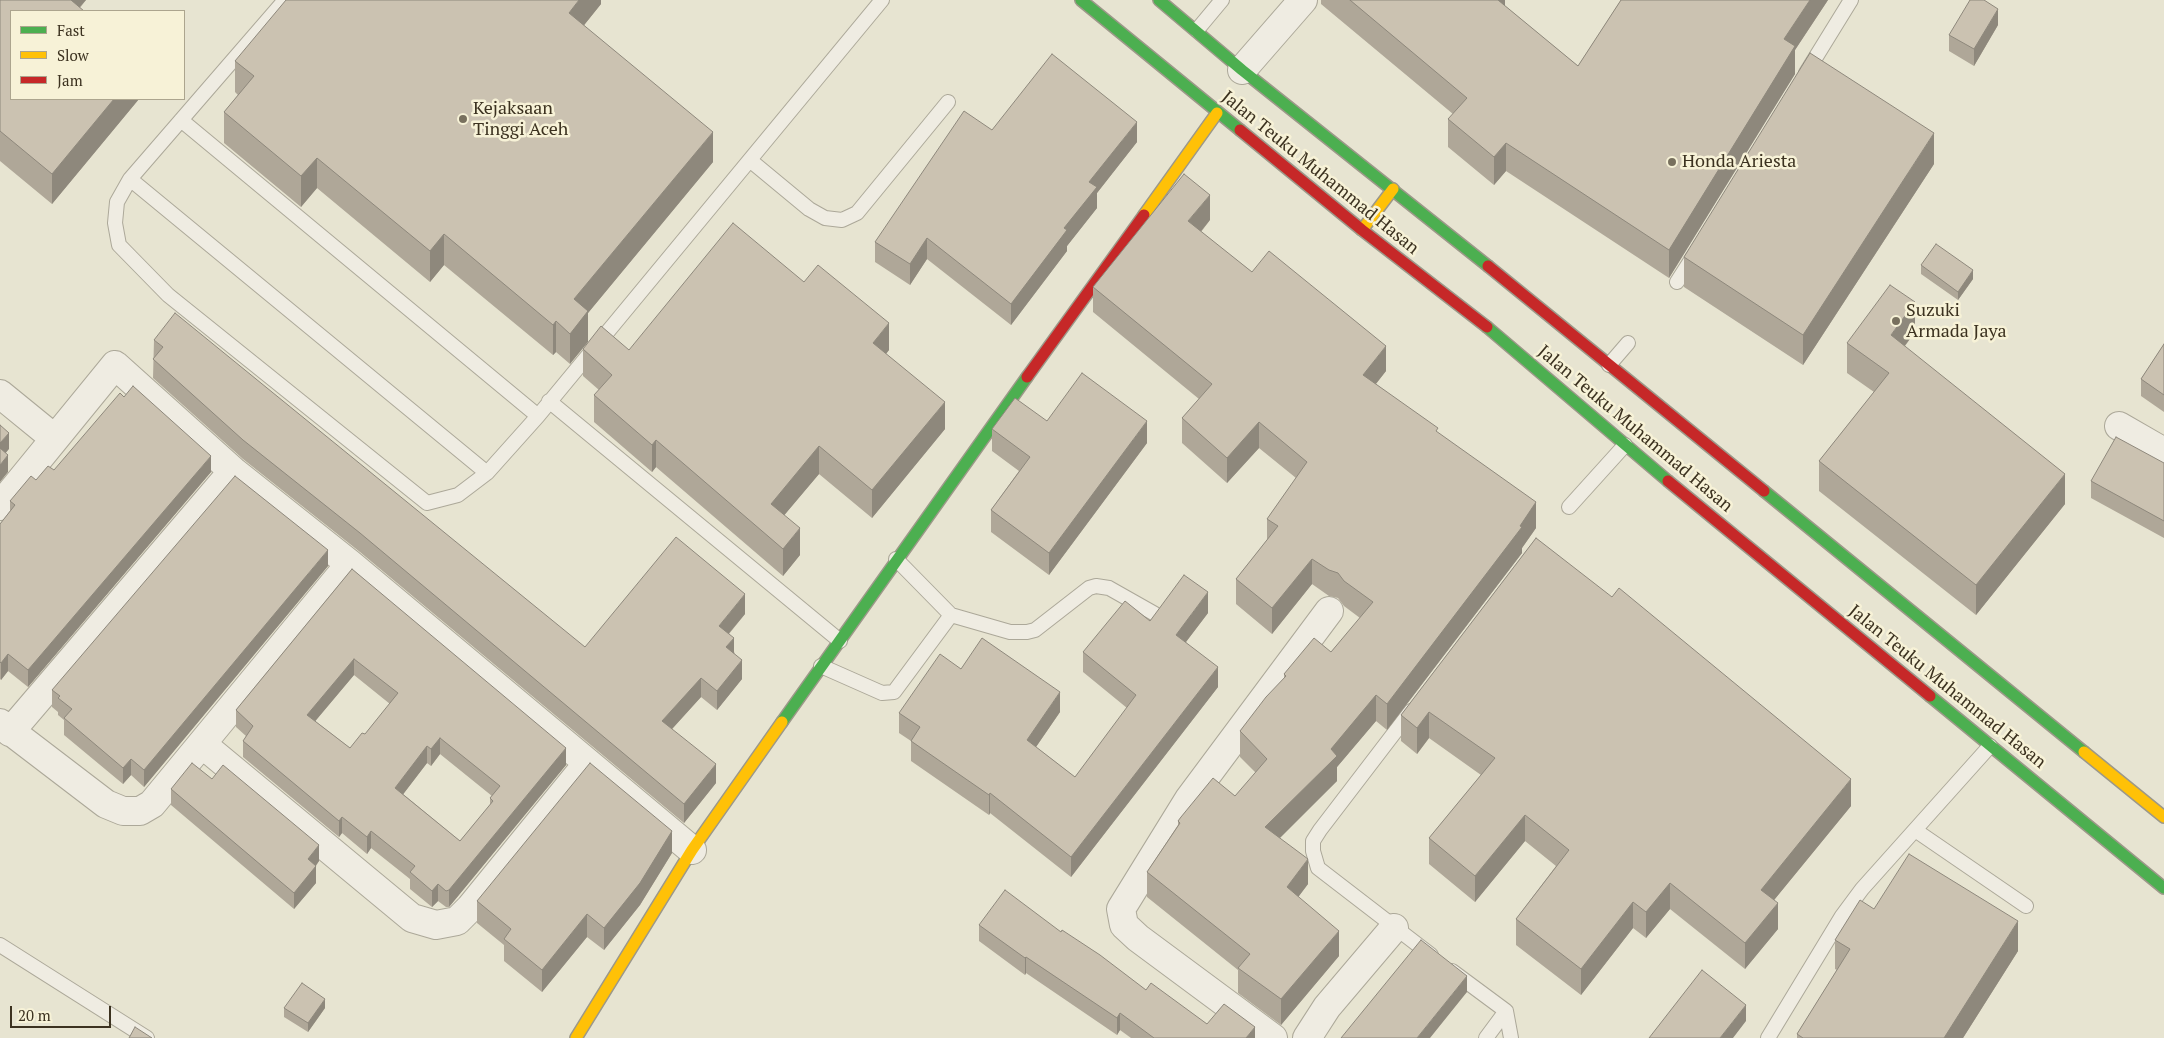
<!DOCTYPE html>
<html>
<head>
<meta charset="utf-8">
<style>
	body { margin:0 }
	#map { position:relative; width:2164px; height:1038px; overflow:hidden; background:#e7e4d1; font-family:"PT Serif",serif }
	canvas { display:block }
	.legend { position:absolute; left:10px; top:10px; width:175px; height:90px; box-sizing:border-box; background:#f7f2d7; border:1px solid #aca58e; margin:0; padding:6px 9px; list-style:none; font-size:15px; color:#3c3220 }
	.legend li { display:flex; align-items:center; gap:10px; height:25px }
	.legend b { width:25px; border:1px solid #aca58e }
	.scale { position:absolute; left:10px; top:1006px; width:101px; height:22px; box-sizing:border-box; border:2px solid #3c3220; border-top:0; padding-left:6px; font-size:15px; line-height:18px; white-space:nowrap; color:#3c3220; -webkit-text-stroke:4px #f7f2d7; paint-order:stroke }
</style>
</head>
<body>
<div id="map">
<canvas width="2164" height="1038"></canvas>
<ul class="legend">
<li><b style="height:6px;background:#4caf50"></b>Fast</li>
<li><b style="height:6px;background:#ffc107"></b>Slow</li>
<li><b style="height:6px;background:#c62828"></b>Jam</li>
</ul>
<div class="scale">20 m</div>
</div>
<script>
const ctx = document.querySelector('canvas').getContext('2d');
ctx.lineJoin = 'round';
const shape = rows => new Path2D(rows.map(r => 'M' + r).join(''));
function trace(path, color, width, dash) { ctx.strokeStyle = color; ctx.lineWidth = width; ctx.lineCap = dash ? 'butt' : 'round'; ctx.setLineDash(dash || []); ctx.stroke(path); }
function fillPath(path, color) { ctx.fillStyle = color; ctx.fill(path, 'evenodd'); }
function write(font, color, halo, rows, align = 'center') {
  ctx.font = font + ' "PT Serif",serif'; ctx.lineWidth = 5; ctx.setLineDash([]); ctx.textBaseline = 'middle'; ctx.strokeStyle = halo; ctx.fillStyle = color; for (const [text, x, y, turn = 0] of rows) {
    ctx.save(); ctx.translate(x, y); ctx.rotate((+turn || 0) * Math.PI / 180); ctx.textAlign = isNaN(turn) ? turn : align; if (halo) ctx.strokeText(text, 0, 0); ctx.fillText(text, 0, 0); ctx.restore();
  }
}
const lane = shape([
	[285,0,130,179,117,202,115,223,119,245,168,295,427,503,458,495,487,473,538,416,882,0],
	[1197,30,1222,0],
	[1806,73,1851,0],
	[181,120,538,416],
	[751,161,809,209,825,218,842,220,857,213,948,102],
	[130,179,487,473],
	[1677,282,1693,257],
	[1609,365,1628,343],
	[549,401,840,641],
	[1569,507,1625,445],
	[951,615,1010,632,1027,632,1035,630,1089,588,1096,586,1109,588,1155,614],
	[821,666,882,693,894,692,951,615,896,559],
	[1411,711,1320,830,1313,841,1313,851,1318,868,1431,955],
	[1915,830,2026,906],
	[0,945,147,1038],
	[1452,971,1506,1011,1511,1038],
	[1486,1038,1506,1011],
	[1768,1038,1842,916,1862,889,1990,746]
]);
const street = shape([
	[1242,70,1303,0],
	[0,394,54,438],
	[2119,426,2164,452],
	[0,506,115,365,233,471,350,564,692,850],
	[0,723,106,804,123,811,140,811,152,804,350,564],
	[10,732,233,471],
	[202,744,412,918,436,925,457,921,470,908,588,763],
	[1273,1038,1138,938,1124,925,1121,909,1189,799,1329,611],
	[1307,1038,1327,1007,1394,928]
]);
const fast = shape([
	[1081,0,1240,130],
	[1159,0,1242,70,1488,266],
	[1487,327,1668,481],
	[1764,491,2084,752],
	[1930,696,2164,888],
	[782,722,1027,377]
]);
const slow = shape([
	[1144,215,1217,113],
	[1362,230,1393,189],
	[2084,752,2164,817],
	[576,1038,692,850,782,722]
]);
const jam = shape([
	[1240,130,1362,230,1487,327],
	[1488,266,1764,491],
	[1027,377,1144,215],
	[1668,481,1930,696]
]);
trace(lane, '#aca899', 16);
trace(street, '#aca899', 30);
trace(fast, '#9c9889', 14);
trace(slow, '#9c9889', 14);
trace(jam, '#9c9889', 14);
trace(lane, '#efece2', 14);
trace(street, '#efece2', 28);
trace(fast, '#4caf50', 11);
trace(slow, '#ffc107', 11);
trace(jam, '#c62828', 11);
fillPath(shape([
	[0,0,86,0,11,99,139,99,52,204,0,161],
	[601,0,601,4,584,25,713,162,588,313,570,364,556,352,553,355,444,265,430,282,317,188,301,207,224,143,224,112,238,95,235,92,235,61],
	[1321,0,1505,0,1505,6,1578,66,1621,0,1828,0,1795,50,1795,74,1669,278,1506,171,1494,185,1448,147,1448,119,1453,114,1321,4],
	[1998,25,1974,66,1949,51,1949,35],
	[992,130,1137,142,1097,193,1097,208,1067,246,1067,251,1011,325,927,259,910,285,875,262,875,242],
	[1934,164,1803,365,1684,287,1684,257],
	[1210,220,1201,232,1252,272,1386,371,1376,384,1438,433,1536,528,1522,548,1522,553,1387,730,1376,721,1337,767,1337,781,1279,838,1308,884,1298,897,1339,956,1281,1025,1238,993,1238,970,1147,897,1147,872,1178,825,1178,821,1235,796,1256,773,1240,757,1240,731,1284,679,1284,674,1331,652,1360,618,1344,606,1338,598,1329,596,1312,584,1272,634,1236,604,1236,579,1267,540,1267,519,1296,478,1259,448,1227,483,1182,443,1182,418,1199,399,1093,312,1093,287],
	[1921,265,1973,279,1958,300,1921,274],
	[804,282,889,350,886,354,945,429,872,518,819,474,784,515,800,555,783,576,656,467,652,472,594,422,594,395,599,390,583,376,583,349,629,350],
	[1915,332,1905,346,2065,504,1976,615,1819,491,1819,461,1874,392,1847,373,1847,343],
	[154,340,585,647,745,614,729,634,742,679,717,710,701,697,672,729,716,783,684,823,360,552,243,459,153,378],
	[2164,344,2164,412,2141,396,2141,379],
	[1047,421,1147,443,1049,575,991,532,991,510,1019,471,992,451,992,429],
	[2164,463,2164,538,2091,498,2091,481],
	[54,470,211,472,28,687,8,671,1,680,0,679,0,524,10,511,10,501,36,480],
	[1536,538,1851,806,1774,900,1778,929,1745,969,1670,909,1646,938,1633,928,1581,995,1516,945,1516,919,1556,866,1525,841,1475,902,1429,864,1429,838,1481,775,1429,738,1417,754,1401,741,1401,715],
	[328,566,144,787,131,775,123,784,64,735,64,720,58,715,58,712,52,707,52,690],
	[352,569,566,765,449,907,446,907,438,901,432,907,410,889,410,879,371,848,367,854,342,833,339,837,243,757,243,741,246,736,236,727,236,710],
	[354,675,390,704,365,734,350,748,315,721],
	[440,754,492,796,490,798,490,805,460,841,403,794,427,763,431,766],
	[1208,613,1186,642,1218,687,1071,877,990,813,989,815,911,761,911,741,899,733,899,713,961,669,1060,712,1036,747,1075,777,1127,708,1083,672,1083,652,1150,621],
	[212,779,319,861,316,866,316,883,294,909,171,805,171,789],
	[672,853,640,905,604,950,587,937,542,992,504,961,504,945,477,923,477,901],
	[1874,909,2018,951,1963,1038,1797,1038,1797,1034,1837,970,1835,969,1835,940],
	[979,925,1061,932,1146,990,1207,1024,1255,1038,1131,1038,1120,1030,1117,1035,1026,973,1025,975,979,941],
	[284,1008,325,1008,308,1032,284,1017]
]), '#afa798');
fillPath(shape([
	[65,0,86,0,76,11],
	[579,0,601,0,601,4,569,44,569,13],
	[1494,0,1505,0,1505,11],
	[1810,0,1828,0,1795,50,1795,74,1669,278,1669,250,1784,39],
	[1998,9,1998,25,1974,66,1974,49],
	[114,99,139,99,52,204,52,174],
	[1137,122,1137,142,1097,193,1097,208,1067,246,1067,251,1011,325,1011,304,1064,228,1089,182],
	[713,132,713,162,588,313,588,342,570,364,570,334,574,299],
	[1934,133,1934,164,1803,365,1803,335],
	[1506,143,1506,171,1494,185,1494,157],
	[317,158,317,188,301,207,301,176],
	[1210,195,1210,220,1188,247,1188,221],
	[444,234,444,265,430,282,430,251],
	[927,238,927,259,910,285,910,264],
	[1973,270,1973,279,1958,300,1958,292],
	[1915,302,1915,332,1891,364,1891,335],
	[556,321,556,352,553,355,553,325],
	[889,323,889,350,873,370,873,343],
	[1386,346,1386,371,1363,400,1363,375],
	[945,402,945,429,872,518,872,490],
	[1147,421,1147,443,1049,575,1049,553],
	[1259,422,1259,448,1227,483,1227,458],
	[9,433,9,449,0,460,0,443],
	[656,440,656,467,652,472,652,445],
	[819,446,819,474,771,531,771,504],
	[8,455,8,472,0,482,0,465],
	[211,456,211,472,28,687,28,670],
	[2065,474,2065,504,1976,615,1976,585],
	[1536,502,1536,528,1522,548,1522,553,1387,730,1387,704],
	[800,528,800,555,783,576,783,549],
	[328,550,328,566,144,787,144,770],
	[1312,559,1312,584,1272,634,1272,608],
	[1208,592,1208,613,1176,655,1176,635],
	[745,594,745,614,719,645,719,626],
	[734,638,734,658,726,647],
	[8,654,8,671,1,680,1,663],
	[354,659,354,675,307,731,307,715],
	[742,660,742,679,717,710,717,691],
	[1218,667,1218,687,1071,877,1071,857],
	[701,678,701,697,662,740,662,721],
	[1060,692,1060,712,1027,760,1027,740],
	[1376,695,1376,721,1337,767,1337,781,1265,853,1265,827],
	[1429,712,1429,738,1417,754,1417,728],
	[440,738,440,754,431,766,431,749],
	[427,746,427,763,395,805,395,788],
	[566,748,566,765,449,907,449,890],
	[131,759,131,775,123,784,123,768],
	[716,764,716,783,684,823,684,804],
	[1851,779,1851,806,1761,916,1761,890],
	[990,793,990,813,989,815,989,795],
	[1525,815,1525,841,1475,902,1475,876],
	[342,817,342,833,339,837,339,821],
	[371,831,371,848,367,854,367,837],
	[672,831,672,853,640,905,604,950,604,928],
	[319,845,319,861,308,876,308,859],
	[1308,859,1308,884,1287,912,1287,887],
	[316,866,316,883,294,909,294,893],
	[1670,883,1670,909,1646,938,1646,912],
	[438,884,438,901,432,907,432,891],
	[1633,902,1633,928,1581,995,1581,969],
	[1778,903,1778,929,1745,969,1745,943],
	[587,914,587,937,542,992,542,970],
	[2018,921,2018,951,1963,1038,1944,1038],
	[1339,931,1339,956,1281,1025,1281,999],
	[1026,957,1026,973,1025,975,1025,958],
	[1467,976,1467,992,1430,1038,1417,1038],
	[325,999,325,1008,308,1032,308,1023],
	[1746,1005,1746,1021,1733,1038,1720,1038],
	[1120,1013,1120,1030,1117,1035,1117,1018],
	[1255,1027,1255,1038,1246,1038]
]), '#8e887c');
const building = shape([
	[0,0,71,0,84,11,11,11,11,99,114,99,52,174,0,131,0,0],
	[286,0,579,0,569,13,713,132,574,299,588,311,570,334,556,321,553,325,444,234,430,251,317,158,301,176,224,112,254,76,235,61,286,0],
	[1350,0,1498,0,1578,66,1621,0,1810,0,1784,39,1795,46,1669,250,1506,143,1494,157,1448,119,1467,98,1350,0],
	[1970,0,1984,0,1998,9,1974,49,1949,35,1970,0],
	[1810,53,1934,133,1803,335,1684,257,1810,53],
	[1052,54,1137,122,1089,182,1097,187,1064,228,1067,230,1011,304,927,238,910,264,875,242,964,111,992,130,1052,54],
	[1184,174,1210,195,1188,221,1252,272,1269,251,1386,346,1363,375,1438,428,1436,431,1536,502,1520,526,1522,527,1387,704,1376,695,1331,749,1337,756,1265,827,1308,859,1287,887,1339,931,1281,999,1238,968,1250,954,1147,872,1180,823,1178,821,1181,817,1213,778,1235,796,1267,759,1240,731,1266,697,1286,676,1284,674,1314,638,1331,652,1373,602,1344,581,1338,573,1329,570,1312,559,1272,608,1236,579,1278,526,1267,519,1307,462,1259,422,1227,458,1182,418,1212,384,1093,287,1184,174],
	[733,223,804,282,818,265,889,323,873,343,945,402,872,490,819,446,771,504,800,528,783,549,656,440,652,445,594,395,612,375,583,349,601,326,629,350,733,223],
	[1936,244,1973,270,1958,292,1921,265,1936,244],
	[1890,285,1915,302,1891,335,2065,474,1976,585,1819,461,1889,373,1847,343,1890,285],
	[175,313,585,647,676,537,745,594,719,626,734,638,726,647,742,660,717,691,701,678,662,721,716,764,684,804,360,533,243,440,153,359,163,347,154,340,175,313],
	[2164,344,2164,395,2141,379,2164,344],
	[1082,373,1147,421,1049,553,991,510,1030,457,992,429,1015,398,1047,421,1082,373],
	[133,386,211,456,28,670,8,654,1,663,0,662,0,524,15,505,10,501,31,476,36,480,48,466,54,470,120,393,124,397,133,386],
	[0,425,9,433,0,443,0,425],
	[2116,437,2164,463,2164,521,2091,481,2116,437],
	[0,448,8,455,0,465,0,448],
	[235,476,328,550,144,770,131,759,123,768,64,718,72,709,58,698,60,696,52,690,235,476],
	[1536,538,1612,597,1619,588,1851,779,1761,890,1778,903,1745,943,1670,883,1646,912,1633,902,1581,969,1516,919,1569,850,1525,815,1475,876,1429,838,1495,758,1429,712,1417,728,1401,715,1536,538],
	[352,569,566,748,449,890,446,891,438,884,432,891,410,872,415,866,371,831,367,837,342,817,339,821,243,741,253,726,236,710,352,569],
	[354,659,398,693,365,734,362,733,350,748,307,715,354,659],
	[440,738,500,786,490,798,493,801,460,841,395,788,427,746,431,749,440,738],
	[1184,575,1208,592,1176,635,1218,667,1071,857,990,793,989,795,911,741,920,727,899,713,940,654,961,669,982,638,1060,692,1027,740,1075,777,1136,695,1083,652,1125,601,1150,621,1184,575],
	[192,763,212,779,223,765,319,845,308,859,316,866,294,893,171,789,192,763],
	[590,763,672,831,640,883,604,928,587,914,542,970,504,939,511,929,477,901,590,763],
	[1909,854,2018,921,1944,1038,1803,1038,1797,1034,1850,949,1835,940,1860,900,1874,909,1909,854],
	[1005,890,1061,932,1062,930,1100,955,1146,990,1151,983,1207,1024,1224,1004,1255,1027,1246,1038,1154,1038,1120,1013,1117,1018,1026,957,1025,958,979,925,1005,890],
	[1421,940,1467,976,1417,1038,1341,1038,1421,940],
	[1702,970,1746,1005,1720,1038,1649,1038,1702,970],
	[302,983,325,999,308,1023,284,1008,302,983],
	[135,1027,152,1038,129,1038,135,1027]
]);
fillPath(building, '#cbc2b1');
trace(building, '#8e887c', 1);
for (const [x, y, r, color] of [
	[463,119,5,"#78705e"],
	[1672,162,5,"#78705e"],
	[1896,321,5,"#78705e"]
]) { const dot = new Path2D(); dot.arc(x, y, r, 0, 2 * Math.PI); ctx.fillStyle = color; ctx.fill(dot); trace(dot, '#f7f2d7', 2); }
write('18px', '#3c3220', '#f7f2d7', [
	["Kejaksaan",473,109],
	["Tinggi Aceh",473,130],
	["Honda Ariesta",1682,162],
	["Suzuki",1906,311],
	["Armada Jaya",1906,332]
], 'left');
write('18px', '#3c3220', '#f7f2d7', [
	["Jalan Teuku Muhammad Hasan",1320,173,39],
	["Jalan Teuku Muhammad Hasan",1635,429,40],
	["Jalan Teuku Muhammad Hasan",1947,687,39]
]);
</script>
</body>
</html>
